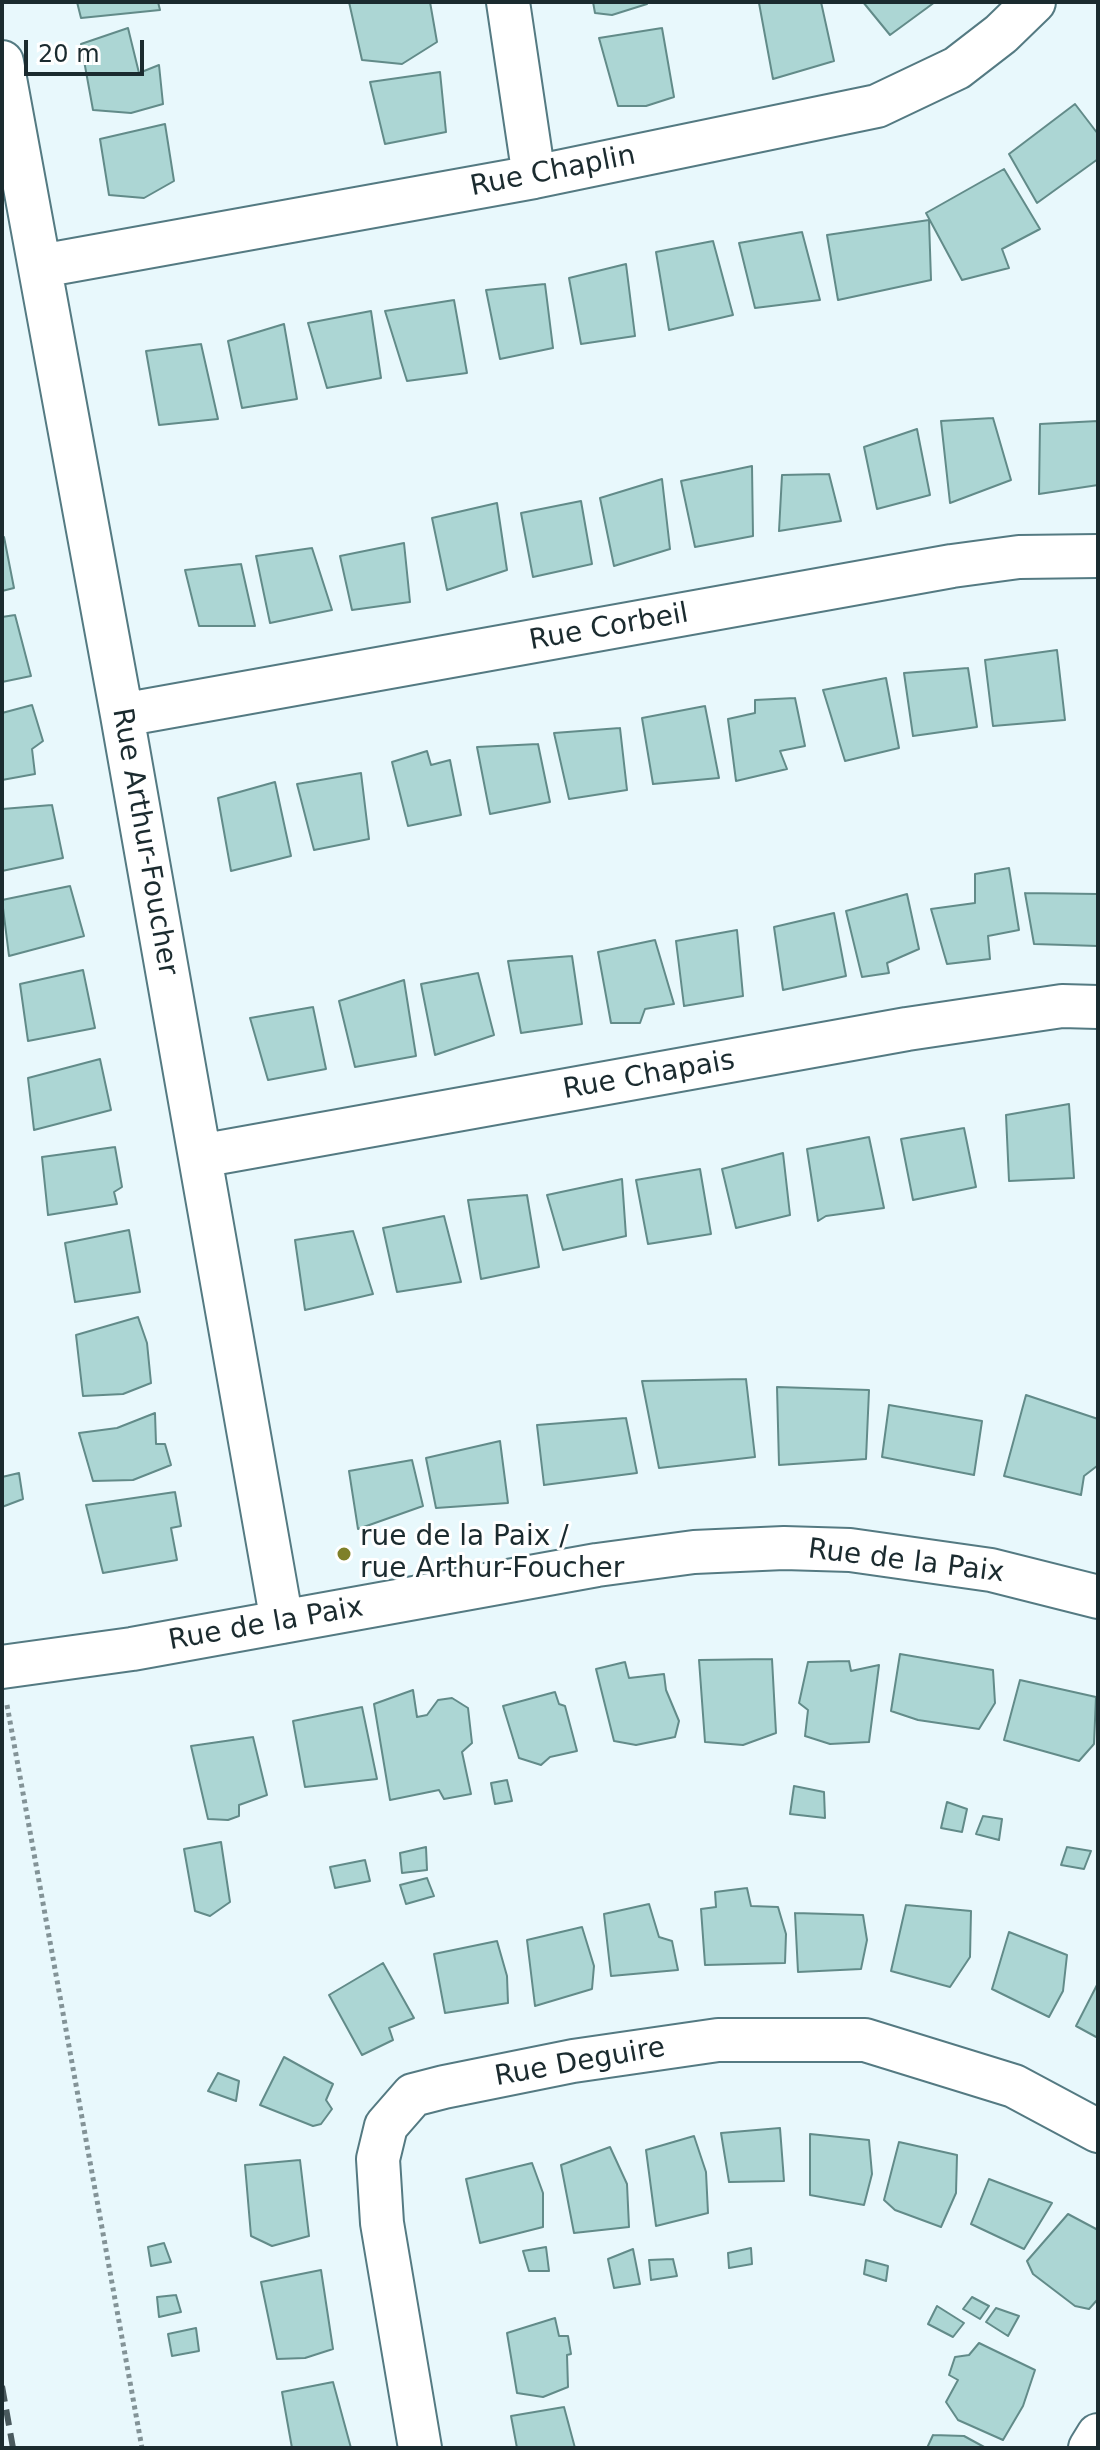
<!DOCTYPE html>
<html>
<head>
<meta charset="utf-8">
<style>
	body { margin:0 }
	#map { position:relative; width:1100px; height:2450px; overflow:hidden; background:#e8f8fc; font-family:"DejaVu Sans",sans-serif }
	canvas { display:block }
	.frame { position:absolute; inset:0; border:4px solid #1b2b2f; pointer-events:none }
	.scale { position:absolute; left:24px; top:40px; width:120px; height:36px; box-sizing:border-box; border:4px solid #1b2b2f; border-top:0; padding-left:10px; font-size:24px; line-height:28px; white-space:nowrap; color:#1b2b2f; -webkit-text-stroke:6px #fff; paint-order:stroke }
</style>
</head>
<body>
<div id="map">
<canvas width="1100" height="2450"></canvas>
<div class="frame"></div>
<div class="scale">20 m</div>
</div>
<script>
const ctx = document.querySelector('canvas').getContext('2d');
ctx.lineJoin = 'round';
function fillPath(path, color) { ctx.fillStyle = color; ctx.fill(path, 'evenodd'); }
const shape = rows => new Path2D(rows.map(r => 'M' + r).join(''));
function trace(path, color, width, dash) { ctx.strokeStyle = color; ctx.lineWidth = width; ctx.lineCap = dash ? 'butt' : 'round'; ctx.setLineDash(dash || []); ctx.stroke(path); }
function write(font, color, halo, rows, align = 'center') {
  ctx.font = font + ' "DejaVu Sans",sans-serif'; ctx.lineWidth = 6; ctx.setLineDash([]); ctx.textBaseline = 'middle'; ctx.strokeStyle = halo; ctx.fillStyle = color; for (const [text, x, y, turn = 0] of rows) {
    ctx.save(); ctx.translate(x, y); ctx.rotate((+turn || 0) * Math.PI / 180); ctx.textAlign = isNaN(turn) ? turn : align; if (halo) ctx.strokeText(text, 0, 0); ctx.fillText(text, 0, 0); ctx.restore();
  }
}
const building = shape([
	[77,2,158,2,160,10,81,18,77,2],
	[349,2,430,2,437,42,402,64,362,60,349,2],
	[593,2,646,2,647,4,612,15,595,13,593,2],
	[821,2,834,61,773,79,759,3,821,2],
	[863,2,935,2,890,35,863,2],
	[128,28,139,73,159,65,163,104,131,113,93,110,81,44,128,28],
	[662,28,674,97,646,106,618,106,599,38,662,28],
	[440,72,446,132,385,144,370,82,440,72],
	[1075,104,1098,134,1098,159,1037,203,1009,154,1075,104],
	[165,124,174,181,144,198,109,195,100,139,165,124],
	[1004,169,1040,229,1002,249,1009,268,962,280,926,213,1004,169],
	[929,220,931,280,838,300,827,235,929,220],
	[802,232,820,300,755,308,739,243,802,232],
	[713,241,733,315,669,330,656,252,713,241],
	[626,264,635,336,581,344,569,278,626,264],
	[545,284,553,348,500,359,486,290,545,284],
	[454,300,467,373,407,381,385,311,454,300],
	[371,311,381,378,327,388,308,323,371,311],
	[284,324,297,399,242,408,228,341,284,324],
	[201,344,218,419,159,425,146,351,201,344],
	[993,418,1011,480,950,503,941,421,993,418],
	[1098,421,1098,485,1039,494,1040,424,1098,421],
	[917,429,930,495,877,509,864,447,917,429],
	[752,466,753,536,695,547,681,481,752,466],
	[829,474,841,521,779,531,782,475,829,474],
	[662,479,670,549,614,566,600,498,662,479],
	[581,501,592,564,533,577,521,513,581,501],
	[497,503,507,570,447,590,432,518,497,503],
	[4,537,14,588,2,591,2,538,4,537],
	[404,543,410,602,352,610,340,556,404,543],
	[312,548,332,610,270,623,256,556,312,548],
	[241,564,255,626,199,626,185,570,241,564],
	[15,615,31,676,2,682,2,617,15,615],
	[1057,650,1065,720,993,726,985,660,1057,650],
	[968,668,977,727,913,736,904,673,968,668],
	[886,678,899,748,845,761,823,690,886,678],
	[795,698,805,746,780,751,787,769,736,781,728,719,755,713,755,700,795,698],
	[32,705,43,741,32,749,35,774,2,780,2,713,32,705],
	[705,706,719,778,653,784,642,718,705,706],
	[620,728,627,790,569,799,554,733,620,728],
	[538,744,550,802,490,814,477,747,538,744],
	[427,751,431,765,450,760,461,815,408,826,392,762,427,751],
	[361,773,369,839,314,850,297,784,361,773],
	[275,782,291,856,231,871,218,798,275,782],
	[52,805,63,858,2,871,2,809,52,805],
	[1009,868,1019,930,988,936,990,959,947,964,931,909,975,903,975,874,1009,868],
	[70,886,84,936,9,956,2,900,70,886],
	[1025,893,1098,894,1098,946,1034,944,1025,893],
	[907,894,919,949,887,963,889,973,862,977,846,911,907,894],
	[834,913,846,976,783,990,774,927,834,913],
	[737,930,743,996,684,1006,676,941,737,930],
	[655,940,674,1004,645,1009,640,1023,611,1023,598,952,655,940],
	[572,956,582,1024,521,1033,508,961,572,956],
	[83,970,95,1028,28,1041,20,984,83,970],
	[478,973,494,1035,435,1055,421,984,478,973],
	[404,980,416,1056,355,1067,339,1001,404,980],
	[313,1007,326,1069,268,1080,250,1018,313,1007],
	[100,1059,111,1110,34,1130,28,1078,100,1059],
	[1069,1104,1074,1178,1009,1181,1006,1115,1069,1104],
	[964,1128,976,1187,913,1200,901,1139,964,1128],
	[869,1137,884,1208,826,1216,818,1221,807,1149,869,1137],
	[115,1147,122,1187,114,1192,117,1204,48,1215,42,1157,115,1147],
	[783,1153,790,1215,736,1228,722,1169,783,1153],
	[700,1169,711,1234,648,1244,636,1180,700,1169],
	[622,1179,626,1236,563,1250,547,1195,622,1179],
	[527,1195,539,1267,481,1279,468,1200,527,1195],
	[444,1216,461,1282,397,1292,383,1228,444,1216],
	[129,1230,140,1292,75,1302,65,1243,129,1230],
	[353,1231,373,1294,305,1310,295,1240,353,1231],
	[138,1317,147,1343,151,1383,123,1394,83,1396,76,1335,138,1317],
	[746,1379,755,1457,659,1468,642,1381,746,1379],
	[777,1387,869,1390,866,1459,779,1465,777,1387],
	[1026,1395,1098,1419,1097,1466,1084,1476,1081,1495,1004,1476,1026,1395],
	[889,1405,982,1421,974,1475,882,1457,889,1405],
	[155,1413,156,1444,165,1444,171,1465,133,1480,93,1481,79,1433,117,1428,155,1413],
	[626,1418,637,1473,544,1485,537,1425,626,1418],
	[500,1441,508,1503,436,1508,426,1458,500,1441],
	[412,1460,423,1506,358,1529,349,1471,412,1460],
	[19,1473,23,1499,2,1507,2,1477,19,1473],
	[175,1492,181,1526,171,1528,177,1560,103,1573,86,1505,175,1492],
	[900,1654,993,1670,995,1703,979,1729,918,1720,891,1711,900,1654],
	[772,1659,776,1733,743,1745,705,1742,699,1660,772,1659],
	[849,1661,851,1671,879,1665,869,1742,830,1744,805,1736,808,1710,799,1703,808,1662,849,1661],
	[625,1662,629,1678,664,1674,666,1690,679,1721,675,1737,636,1745,614,1741,596,1669,625,1662],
	[1020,1680,1096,1697,1094,1744,1079,1761,1004,1740,1020,1680],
	[413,1690,417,1717,427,1715,438,1700,452,1698,468,1708,472,1743,462,1752,471,1794,444,1799,439,1790,390,1800,374,1704,413,1690],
	[555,1692,559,1704,565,1706,577,1751,550,1757,541,1765,519,1758,503,1706,555,1692],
	[362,1707,377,1779,305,1787,293,1721,362,1707],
	[253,1737,267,1795,239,1805,239,1816,228,1820,208,1819,191,1746,253,1737],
	[507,1780,512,1801,495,1804,491,1783,507,1780],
	[794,1786,824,1792,825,1818,790,1814,794,1786],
	[947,1802,967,1809,962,1832,941,1828,947,1802],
	[983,1816,1002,1819,999,1840,976,1834,983,1816],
	[221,1842,230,1902,210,1916,195,1911,184,1849,221,1842],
	[426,1847,427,1870,402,1873,400,1853,426,1847],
	[1067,1847,1091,1851,1084,1869,1061,1865,1067,1847],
	[365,1860,370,1881,335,1888,330,1867,365,1860],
	[427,1878,434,1896,406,1904,400,1885,427,1878],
	[747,1888,751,1906,778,1907,786,1934,785,1963,705,1965,701,1909,716,1907,715,1892,747,1888],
	[649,1904,659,1937,672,1941,678,1970,611,1976,604,1914,649,1904],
	[906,1905,971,1911,970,1957,950,1987,891,1971,906,1905],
	[795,1913,863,1915,867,1940,861,1969,798,1972,795,1913],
	[582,1927,594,1966,592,1989,535,2006,527,1940,582,1927],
	[1009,1932,1067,1955,1063,1991,1049,2017,992,1989,1009,1932],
	[497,1941,507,1976,508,2003,445,2013,434,1954,497,1941],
	[383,1963,414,2018,389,2028,393,2040,362,2055,329,1995,383,1963],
	[1098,1983,1098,2038,1076,2026,1098,1983],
	[284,2057,333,2084,326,2100,332,2109,321,2124,313,2126,260,2105,284,2057],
	[218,2073,239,2081,236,2101,208,2091,218,2073],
	[780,2128,784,2181,729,2182,721,2133,780,2128],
	[810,2134,869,2140,872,2174,864,2205,810,2195,810,2134],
	[694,2136,706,2172,708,2213,656,2226,646,2150,694,2136],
	[899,2142,957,2155,956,2193,941,2227,895,2210,884,2200,899,2142],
	[610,2147,627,2184,629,2227,574,2233,561,2165,610,2147],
	[300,2160,309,2236,272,2246,251,2236,245,2165,300,2160],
	[532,2163,543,2193,543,2227,480,2243,466,2179,532,2163],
	[989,2179,1052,2203,1024,2249,971,2224,989,2179],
	[1068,2214,1098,2230,1098,2299,1089,2309,1075,2306,1033,2274,1027,2261,1068,2214],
	[164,2243,171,2262,151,2266,148,2247,164,2243],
	[546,2247,549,2271,529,2271,523,2251,546,2247],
	[751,2248,752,2264,729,2268,728,2253,751,2248],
	[633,2249,640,2284,614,2288,608,2259,633,2249],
	[673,2259,677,2276,651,2280,649,2260,673,2259],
	[866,2260,888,2266,886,2281,864,2274,866,2260],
	[321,2270,333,2349,305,2358,277,2359,261,2282,321,2270],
	[176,2295,181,2312,159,2317,157,2297,176,2295],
	[972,2297,989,2306,980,2319,963,2309,972,2297],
	[937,2306,964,2323,953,2337,928,2324,937,2306],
	[996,2308,1019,2316,1008,2336,986,2322,996,2308],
	[555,2318,559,2336,568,2336,571,2354,567,2355,568,2387,543,2397,517,2393,507,2333,555,2318],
	[196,2328,199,2351,172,2356,168,2334,196,2328],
	[979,2343,1035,2370,1023,2406,1003,2440,958,2420,946,2402,958,2380,949,2375,955,2357,969,2355,979,2343],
	[333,2382,351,2448,292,2448,282,2392,333,2382],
	[564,2407,575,2448,517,2448,511,2416,564,2407],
	[933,2435,964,2436,986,2448,927,2448,933,2435]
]);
fillPath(building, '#acd6d4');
trace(building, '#628b89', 2);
const street = shape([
	[508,2,534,177],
	[2,62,122,715,282,1622],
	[41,266,534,177,877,106,957,68,1001,34,1034,2],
	[122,715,952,566,1019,557,1098,556],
	[200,1156,907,1029,1062,1006,1098,1007],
	[2,1667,132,1649,597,1565,694,1552,784,1548,850,1550,991,1570,1098,1597],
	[420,2448,382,2223,378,2159,386,2126,413,2095,444,2087,573,2061,718,2040,865,2040,1014,2086,1098,2131],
	[1090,2448,1098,2435]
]);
trace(street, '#547a82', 46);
trace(shape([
	[7,1705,142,2448]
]), '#839397', 5, [4, 4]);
trace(street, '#fff', 42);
trace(shape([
	[2,2386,13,2448]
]), '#4a5a5e', 6, [16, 8]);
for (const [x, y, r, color] of [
	[344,1554,8,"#7e8029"]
]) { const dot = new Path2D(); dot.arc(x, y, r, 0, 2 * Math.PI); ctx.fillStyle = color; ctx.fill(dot); trace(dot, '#fff', 3); }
write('28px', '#1b2b2f', '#fff', [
	["Rue Chaplin",553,172,-11],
	["Rue Corbeil",609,628,-10],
	["Rue Arthur-Foucher",144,842,80],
	["Rue Chapais",649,1076,-10],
	["Rue de la Paix",906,1562,7],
	["Rue de la Paix",266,1625,-10],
	["Rue Deguire",580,2063,-10]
]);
write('28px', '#1b2b2f', '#fff', [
	["rue de la Paix /",360,1538],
	["rue Arthur-Foucher",360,1570]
], 'left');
</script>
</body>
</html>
